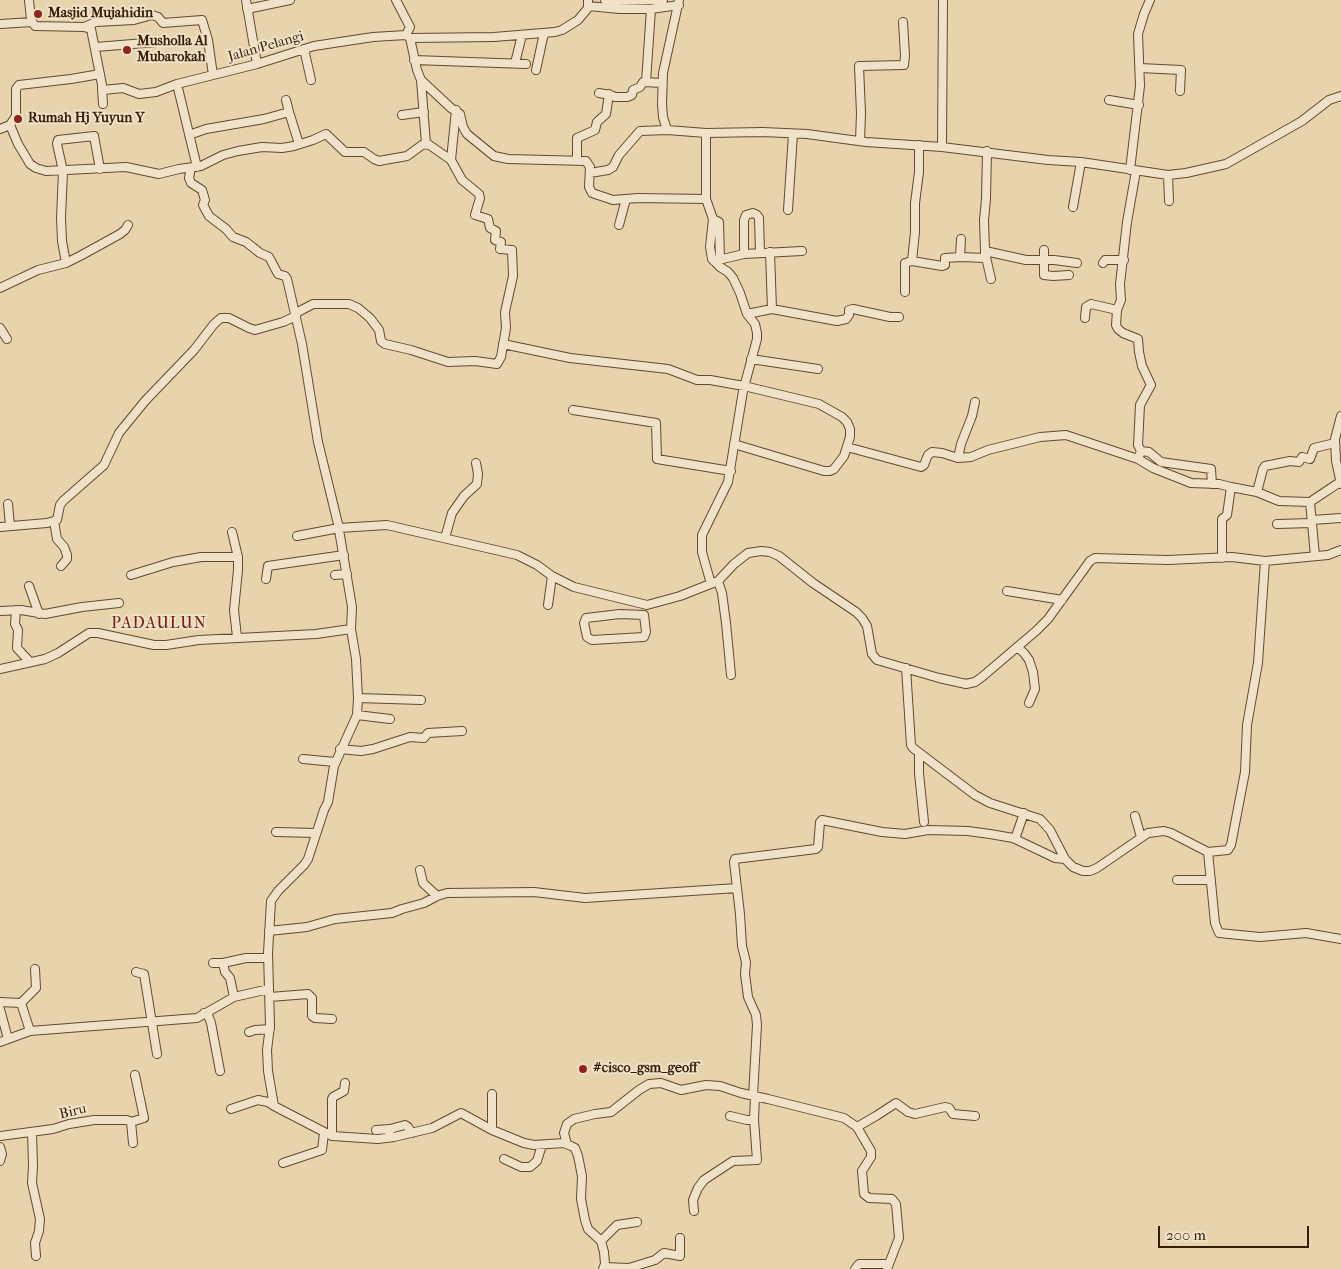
<!DOCTYPE html>
<html>
<head>
<meta charset="utf-8">
<style>
	body { margin:0 }
	#map { position:relative; width:1341px; height:1269px; overflow:hidden; background:#e7d3ac; font-family:"IM FELL French Canon",serif }
	canvas { display:block }
	.scale { position:absolute; left:1158px; top:1226px; width:151px; height:22px; box-sizing:border-box; border:2px solid #361d05; border-top:0; padding-left:6px; font-size:15px; line-height:18px; white-space:nowrap; color:#361d05; -webkit-text-stroke:4px #efe2c9; paint-order:stroke }
</style>
</head>
<body>
<div id="map">
<canvas width="1341" height="1269"></canvas>
<div class="scale">200 m</div>
</div>
<script>
const ctx = document.querySelector('canvas').getContext('2d');
ctx.lineJoin = 'round';
const shape = rows => new Path2D(rows.map(r => 'M' + r).join(''));
function trace(path, color, width, dash) { ctx.strokeStyle = color; ctx.lineWidth = width; ctx.lineCap = dash ? 'butt' : 'round'; ctx.setLineDash(dash || []); ctx.stroke(path); }
function write(font, color, halo, rows, align = 'center') {
  ctx.font = font + ' "IM FELL French Canon",serif'; ctx.lineWidth = 4; ctx.setLineDash([]); ctx.textBaseline = 'middle'; ctx.strokeStyle = halo; ctx.fillStyle = color; for (const [text, x, y, turn = 0] of rows) {
    ctx.save(); ctx.translate(x, y); ctx.rotate((+turn || 0) * Math.PI / 180); ctx.textAlign = isNaN(turn) ? turn : align; if (halo) ctx.strokeText(text, 0, 0); ctx.fillText(text, 0, 0); ctx.restore();
  }
}
const minor = shape([
	[29,0,31,20,35,26,84,27,91,29,103,90,123,88,139,94,156,92,177,84,257,64,314,46,373,37,406,35],
	[246,0,257,64],
	[396,0,410,27,406,35,410,38,417,70,421,80,451,108,460,114,463,127,467,134,494,156,508,159,586,161,590,167,589,187,592,193,613,200,638,198,706,199],
	[605,0,616,1,663,0],
	[679,0,663,73,662,104,663,117,667,130,706,133,706,199,713,219,710,247,712,259,720,267,728,272,733,278,740,293,747,314,755,324,757,333,757,339,743,391,728,482,702,535,702,552,711,584],
	[589,6,619,9,651,9,679,5],
	[247,9,290,0],
	[0,24,32,22],
	[84,27,96,22,134,20,152,15,158,17,163,23,202,20,208,40,213,75],
	[410,38,494,37,555,32,562,30,578,20,588,8,588,0],
	[96,47,157,42],
	[304,49,311,80],
	[414,60,526,64],
	[515,63,522,35],
	[1140,68,1181,70,1180,91],
	[536,70,544,33],
	[421,80,426,144],
	[646,82,651,9],
	[177,84,197,167],
	[102,88,103,104],
	[599,93,610,95,615,97,627,97,632,95,633,90,640,87,643,82,662,83],
	[286,100,289,112],
	[1109,100,1139,105],
	[402,115,424,112],
	[10,125,16,116,16,89,19,85,71,79,100,74],
	[0,129,10,125,18,144,30,164,36,168,46,171,126,167,159,174,179,169,201,166,223,155,238,151,262,147,282,148,294,146,313,140,326,134,345,152,364,152,374,159,379,161,407,156,422,145,428,144,451,160,462,180,479,194,480,198,475,215,488,219,490,228,496,231,495,240,501,242,500,249,512,250,513,276,505,312,506,328,501,357,497,364,475,361,448,362,411,350,385,344,381,341,379,330,370,318,358,308,349,304,313,304,296,313],
	[706,133,763,132,807,134,866,142,942,147,1048,160,1081,162,1168,175,1186,173,1226,164,1302,121,1329,100,1341,96],
	[189,135,206,129,264,119,289,112,299,144],
	[860,141,861,113,859,66,904,65,905,56,903,22],
	[919,145,919,172,915,203,915,232,912,261,942,266,945,265,945,258,960,257],
	[942,147,943,0],
	[987,151,986,199,984,220,985,251,1026,260,1054,260,1077,263],
	[451,160,456,110],
	[577,160,577,138,595,130,597,122,606,114,609,94],
	[191,168,189,178,191,183,202,190,205,200,203,205,209,216,226,229,233,237,246,242,260,253,269,257,278,274,285,276,287,279,302,344,318,442,339,528],
	[1130,170,1140,86,1138,34,1144,14,1150,0],
	[1136,171,1127,222,1120,284,1121,300,1117,310,1116,325,1118,329,1123,333,1138,339,1139,352,1142,366,1151,385,1140,405,1138,445,1141,451,1138,459],
	[590,173,608,170,613,167,619,155,640,131,667,130],
	[1168,175,1169,201],
	[1073,207,1081,162],
	[788,210,793,134],
	[713,219,719,222,720,260],
	[619,225,626,199],
	[961,239,960,257,986,258],
	[1044,250,1044,275,1053,276,1069,275],
	[770,252,772,309],
	[985,253,991,279],
	[744,254,744,220,746,215,753,213,757,215,759,218,760,253],
	[714,261,744,254,802,251],
	[66,263,62,241,61,218,63,171,57,144,58,140,94,136,100,169],
	[1103,263,1105,260,1124,260],
	[0,288,38,270,66,263,80,256,120,234,125,230,128,225],
	[905,292,905,263,912,261],
	[747,314,772,309,837,321,846,319,849,315,849,310,853,309,890,317,899,317],
	[1085,318,1086,307,1091,304,1117,310],
	[0,328,7,339],
	[503,344,570,358,668,369,697,380,710,380,744,386,819,404,842,417,847,422,850,429,850,437,844,456,834,469,830,471,824,471,734,444],
	[751,359,818,369],
	[975,402,972,416,961,444,958,458,971,457,988,450,1040,437,1066,435,1138,459,1153,468,1191,483,1219,484,1231,487],
	[573,410,656,423,657,459,731,471],
	[1341,416,1335,439,1336,461,1341,484],
	[847,447,921,467,924,465,928,455,932,452,942,453,958,458],
	[1141,451,1149,452,1161,462,1211,469,1212,484],
	[1257,492,1279,501,1310,502],
	[8,504,10,526],
	[1312,520,1341,518],
	[54,521,57,539,64,547,67,555,67,559,61,566],
	[1277,524,1312,523],
	[0,527,47,523,57,520,60,505,63,501,104,465,119,433,145,401,194,350,214,324,221,318,229,318,249,328,255,330,283,322,296,316],
	[232,532,238,557,238,570,234,610,237,637],
	[297,536,339,528,387,525,517,555,537,565,552,576,574,587,647,605,680,596,718,581,734,564,748,553,761,551,770,552,779,556,813,583,856,612,862,618,867,626,872,654,877,660,939,678,966,684,975,682,982,677,1036,631,1048,619,1090,561,1095,558,1168,560,1232,557,1265,561,1328,555,1341,550],
	[445,538,452,513,464,496,477,484,478,474,476,463],
	[1315,556,1310,502,1340,482],
	[1222,558,1222,519,1227,515,1231,487,1257,492,1263,469,1265,466,1290,461,1299,462,1302,457,1310,459,1314,448,1335,443],
	[131,575,173,562,201,557,238,557],
	[335,575,347,574],
	[266,579,268,566,344,555],
	[718,581,722,593,726,623,731,675],
	[29,586,39,614],
	[1007,591,1062,600],
	[548,605,552,576],
	[16,610,15,624,18,630,17,648,30,662],
	[0,611,21,610,45,614,82,607,119,603],
	[620,614,644,615,646,632,644,637,592,640,587,637,584,623,586,618,620,614],
	[1017,647,1024,653,1029,660,1033,672,1035,689,1029,703],
	[906,668,911,745,913,748,975,795,990,803,1040,819,1050,830,1065,859,1073,867,1083,871,1090,871,1097,868,1148,833,1164,831,1171,833,1208,852,1215,923,1219,933,1260,937,1306,933,1341,939],
	[0,669,45,659,58,653,89,633,98,633,154,645,166,645,199,640,316,634,351,629],
	[358,698,421,700],
	[357,715,390,719],
	[340,749,361,751,373,749,410,737,424,738,428,733,462,731],
	[919,754,919,773,924,822],
	[303,759,335,762],
	[1135,816,1141,837],
	[276,832,315,833],
	[1015,839,1024,813],
	[1208,852,1228,850,1231,845,1245,772,1247,725,1258,663,1265,561],
	[420,870,423,883,437,896],
	[1177,880,1211,880],
	[269,931,307,927,335,919,392,913,402,909,424,903,437,896,447,893,534,892,585,898,737,888],
	[213,963,223,963,225,972,230,978,234,997],
	[223,963,246,958,268,958],
	[136,972,144,974,157,1054],
	[269,989,268,953,271,901,278,891,304,865,308,859,324,810,328,802,334,766,357,715,358,698,356,659,351,629,352,607,339,530],
	[270,997,308,994,312,998,312,1016,315,1018,332,1019],
	[0,1002,21,1003],
	[0,1009,8,1039],
	[204,1013,208,1015,211,1023,220,1071],
	[30,1031,21,1003,36,988,35,969],
	[249,1032,255,1030,270,1029],
	[0,1042,30,1031,197,1018,234,997,269,989,270,1026,267,1050,268,1071,274,1106,332,1136,378,1139,394,1137,432,1128,461,1113,492,1130,524,1143,534,1145,564,1143,571,1146,575,1148,578,1156,582,1176,581,1199,585,1220,588,1229,601,1241,604,1252,605,1264,603,1269],
	[753,1096,757,1025,756,1015,748,997,745,974,746,962,742,946,740,914,734,862,735,859,816,849,818,847,820,822,822,820,882,832,905,834,928,830,968,831,990,834,1013,838,1055,858,1065,859],
	[231,1109,258,1100,268,1102,274,1106],
	[730,1116,747,1120,754,1120,755,1096],
	[131,1122,144,1118,135,1075],
	[857,1127,876,1116,896,1103,908,1112,915,1114,945,1107,949,1108,953,1114,975,1116],
	[376,1130,390,1129],
	[492,1130,492,1094],
	[32,1132,33,1166,32,1183,40,1219,39,1231,35,1243,36,1256],
	[0,1136,53,1129,69,1124,94,1120,127,1120,131,1122,133,1143],
	[332,1136,332,1099,333,1097,344,1091,345,1083],
	[389,1137,390,1129,405,1125,408,1127,412,1133],
	[567,1144,564,1133,567,1124,574,1119,595,1114,611,1112,639,1090,649,1084,661,1083,681,1090,706,1085,720,1086,741,1093,768,1099,844,1118,857,1127,871,1151,871,1157,862,1171,864,1194,869,1198,892,1199,896,1204,899,1238,887,1269],
	[0,1147,2,1154,0,1161],
	[504,1159,521,1167,530,1167,537,1161,542,1145],
	[283,1163,322,1150,324,1133],
	[694,1211,693,1200,698,1188,704,1180,733,1161,757,1160,754,1120],
	[601,1241,617,1225,637,1222],
	[604,1267,629,1268,655,1260,664,1253,680,1256,680,1238],
	[855,1269,859,1264,888,1264]
]);
trace(minor, '#624a2f', 10);
trace(minor, '#efe2c9', 8);
for (const [x, y, r, color] of [
	[38,14,5,"#8f2418"],
	[127,50,5,"#8f2418"],
	[18,119,5,"#8f2418"],
	[583,1069,5,"#8f2418"]
]) { const dot = new Path2D(); dot.arc(x, y, r, 0, 2 * Math.PI); ctx.fillStyle = color; ctx.fill(dot); trace(dot, '#efe2c9', 2); }
write('bold 14px', '#361d05', '#efe2c9', [
	["Masjid Mujahidin",48,14],
	["Musholla Al",137,42],
	["Mubarokah",137,58],
	["Rumah Hj Yuyun Y",28,119],
	["#cisco_gsm_geoff",593,1069]
], 'left');
write('14px', '#361d05', '#efe2c9', [
	["Jalan Pelangi",266,47,-16],
	["Biru",73,1112,-13]
]);
ctx.letterSpacing = '1px';
write('16px', '#7a1f14', '#efe2c9', [
	["PADAULUN",159,624]
]);
ctx.letterSpacing = '0px';
</script>
</body>
</html>
